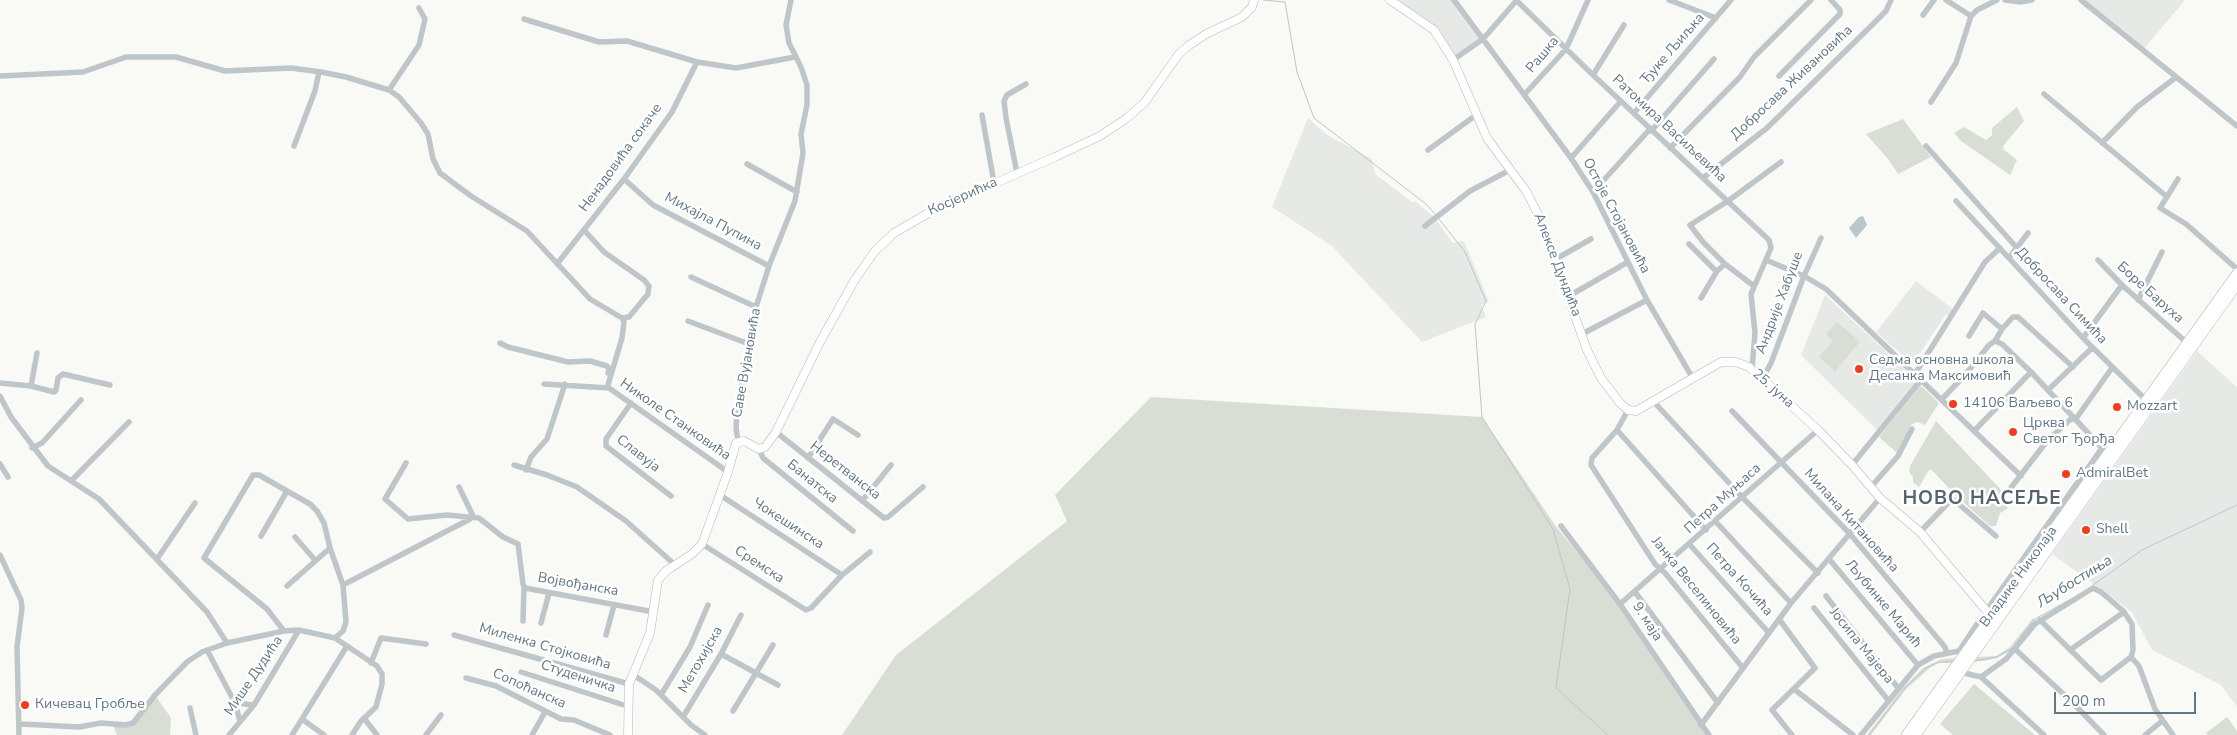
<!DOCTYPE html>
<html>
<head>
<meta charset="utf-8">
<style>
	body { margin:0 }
	#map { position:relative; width:2237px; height:735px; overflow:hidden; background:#f9f9f6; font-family:"Nunito Sans",sans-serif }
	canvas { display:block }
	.scale { position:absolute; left:2054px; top:692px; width:142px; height:22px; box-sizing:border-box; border:2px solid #617884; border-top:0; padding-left:6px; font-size:15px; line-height:18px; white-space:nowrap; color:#617884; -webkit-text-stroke:4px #fff; paint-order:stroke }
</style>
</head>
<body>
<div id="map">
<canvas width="2237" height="735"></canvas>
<div class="scale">200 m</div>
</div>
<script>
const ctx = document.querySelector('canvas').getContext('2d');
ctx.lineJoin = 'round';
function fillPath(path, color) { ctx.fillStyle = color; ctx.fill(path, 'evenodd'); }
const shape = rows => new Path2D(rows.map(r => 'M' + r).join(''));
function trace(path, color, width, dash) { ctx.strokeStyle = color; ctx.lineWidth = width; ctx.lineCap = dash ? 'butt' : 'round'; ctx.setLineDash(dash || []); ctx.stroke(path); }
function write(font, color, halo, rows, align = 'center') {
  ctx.font = font + ' "Nunito Sans",sans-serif'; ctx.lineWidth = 5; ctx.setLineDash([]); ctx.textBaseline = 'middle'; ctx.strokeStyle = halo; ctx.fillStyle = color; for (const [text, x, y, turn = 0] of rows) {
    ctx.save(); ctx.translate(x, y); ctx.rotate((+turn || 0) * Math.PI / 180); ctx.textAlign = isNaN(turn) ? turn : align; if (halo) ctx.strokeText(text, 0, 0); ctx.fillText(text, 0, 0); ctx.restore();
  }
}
fillPath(shape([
	[1390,0,1454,0,1483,39,1453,60,1439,37],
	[2081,0,2185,0,2142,51],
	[1308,118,1327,135,1372,159,1375,174,1412,202,1415,201,1434,217,1453,243,1464,241,1489,302,1481,305,1486,317,1422,342,1332,246,1272,207],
	[1916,281,1953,309,1949,316,1946,314,1919,355,1922,357,1916,365,1912,364,1876,332],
	[1825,295,1919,382,1879,432,1801,355],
	[2197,351,2237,387,2237,707,2221,685,2152,650,2132,612,2052,554]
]), '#e7e9e7');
fillPath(shape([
	[2017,107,2024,121,2003,146,2004,150,2017,160,2010,175,1961,141,1954,133,1964,127,1986,140,1992,135,1992,128],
	[1903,119,1931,157,1898,174,1888,159,1866,134],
	[1837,322,1860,342,1835,371,1819,357,1833,341,1826,334],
	[1920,385,1939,403,1925,425,1918,422,1912,424,1897,453,1879,437],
	[1151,397,1482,417,1557,528,1620,604,1709,735,842,735,896,655,1067,521,1055,495],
	[1936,421,2007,496,2008,504,2007,509,2000,513,1996,526,1990,526,1955,495,1932,470,1929,470,1919,487,1913,482,1913,477,1909,472,1910,466],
	[2033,618,2036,620,2012,650,1997,658,1983,661,1939,663,1931,667,1906,689,1871,735,1867,735,1903,688,1923,668,1942,659,1996,656,2010,647],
	[1974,684,2035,735,1953,735,1940,724],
	[155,695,171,718,170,735,117,735,113,725,133,723],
	[2227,717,2237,731,2237,735,2208,735,2206,733]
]), '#d9ded5');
fillPath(shape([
	[1863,216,1867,225,1856,238,1849,228,1859,217]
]), '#b8c8cb');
trace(shape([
	[1263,0,1285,2,1297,72,1314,118,1426,204,1435,214],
	[1439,219,1465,252,1486,301,1475,324,1482,417,1553,529,1570,589,1556,688,1608,735],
	[2093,585,2142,550,2237,505],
	[2021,636,2035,619,2071,599],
	[1975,661,1997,657,2011,649],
	[1869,735,1905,688,1926,668,1939,662,1953,662]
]), '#b8c8cb', 1);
const secondary = shape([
	[1390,0,1434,30,1453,60,1487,138,1526,191,1540,218,1587,350,1601,378,1620,403,1628,410,1636,411,1721,362,1736,362,1749,367,1818,430,1852,465,1880,498,1920,532,1995,621],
	[628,735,629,684,650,633,658,580,666,571,692,554,702,544,728,472,736,443,744,441,759,449,765,447,776,432,820,342,854,281,875,251,894,233,932,211,1055,157,1100,136,1127,118,1145,102,1178,55,1188,46,1206,34,1242,17,1252,7,1254,0]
]);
const primary = shape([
	[1906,735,2237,273],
	[1916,735,2237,285]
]);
trace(secondary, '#b1babe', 9);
trace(primary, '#b3babe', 10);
trace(shape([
	[1454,0,1571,158,1593,192,1647,300,1692,377],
	[1516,0,1593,75,1769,240,1771,248,1751,294,1755,333,1752,369],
	[1669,0,1716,18],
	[1946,0,1971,16],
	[2005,0,2020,2,2032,0],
	[2081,0,2237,126],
	[1923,15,1934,0],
	[524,19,599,42,627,41,697,62,736,68,795,57],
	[1453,60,1483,39,1517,0],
	[1593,75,1624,25],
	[0,76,83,72,126,57,176,57,225,71,291,68,321,72,346,77,389,90,399,97,421,123,428,134,433,159,440,173,471,196,527,231,590,299,622,318,624,322,622,338,607,388],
	[1779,76,1840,14,1840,10,1831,0],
	[389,90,419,45,425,19,419,8],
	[2044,94,2166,196],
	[1524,95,1566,49,1588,0],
	[1931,102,1956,63,1971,16,1977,10,1997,0],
	[1634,113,1731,0],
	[982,115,994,183],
	[1651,131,1714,59],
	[2102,143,2137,107,2175,78],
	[294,146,315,91,319,72],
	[1926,146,2017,248],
	[1670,148,1740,77,1754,57,1811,0],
	[1428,150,1472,118,1477,116],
	[1571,158,1621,101],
	[747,164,797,192],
	[1017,173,1006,118,1004,101,1007,95,1026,84],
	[1703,178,1767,128,1870,27,1886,11,1891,0],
	[624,179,653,205,769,266],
	[2178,179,2160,208,2186,224,2237,269],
	[1593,192,1650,129],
	[1956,201,2083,338,2148,402],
	[1425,226,1470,191,1510,170],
	[584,230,604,252,644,280,649,286,648,294,629,317,622,318],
	[1689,244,1715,270,1717,271,1725,264],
	[2009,258,2028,233],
	[1556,259,1591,239],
	[1766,260,1804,276,1826,289,2021,476],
	[2098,260,2122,285,2187,343],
	[557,264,624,179,672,112,697,62],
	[691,277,756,307],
	[1754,286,1725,264,1703,242,1690,225,1728,201,1781,162],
	[1569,296,1628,262],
	[1701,298,1717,271],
	[2138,300,2162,252],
	[688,321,749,344],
	[1582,334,1647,300],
	[1969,336,1983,313,2002,329],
	[2083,338,2122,285],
	[1995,341,2002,344,2031,372,2104,450],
	[500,343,508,347,568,362,590,361,607,366,609,369,608,373],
	[1915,374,1985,262,2000,248],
	[1763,378,1771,363,1804,276,1821,238],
	[0,383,31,386,54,392,56,390,58,378,63,374,110,385],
	[544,384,609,388,728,472],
	[31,386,37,353],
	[2048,390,2092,348],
	[0,396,11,417,48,466,99,499,207,612,227,643],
	[1942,399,1965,375,1989,345,1995,341,2002,329,2013,317,2018,317,2073,367],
	[1654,402,1743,498,1818,573],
	[631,403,606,439,606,446,671,496],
	[1628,410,1617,430,1592,458,1591,465,1655,564,1665,573,1743,668],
	[1732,411,1850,534,1945,647,1947,653],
	[2075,420,2112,368],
	[1617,430,1706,530],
	[1975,430,2031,372],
	[776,432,884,518,888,517,923,487],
	[738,441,736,428,737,410,756,307,769,266,795,201,803,153,801,134,807,105,807,85,801,67,789,43,786,25,791,0],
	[32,448,42,443,81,400],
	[759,449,763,458,853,531],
	[808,458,833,419,858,435],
	[406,463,385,499,408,519,447,515,479,518,503,537,518,544,523,584,525,588,654,612],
	[0,464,8,477],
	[514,465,547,475,577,487,626,521,674,564],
	[1852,465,1921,380],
	[526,470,531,457,547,439,565,384],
	[71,481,129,422],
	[1870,488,1898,456,1912,429],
	[2010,489,2047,441,2073,417],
	[720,495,842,575],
	[862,501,891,465],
	[1716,522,1791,603],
	[1561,526,1620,604,1709,735],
	[1920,532,1951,500,1954,500,1996,536],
	[261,536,287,491,310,504,317,511,324,523,330,548,343,585,346,622,343,631,335,638],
	[295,537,315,560],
	[702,544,806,610,811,608,842,575,870,552],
	[1690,545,1769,633],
	[0,555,21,600,22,608,17,647,19,735],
	[157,559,195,503],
	[1829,559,1918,665],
	[343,585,470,519,473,516,459,487],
	[287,586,330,548],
	[1635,592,1718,703],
	[1826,596,1898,688],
	[1620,604,1818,430],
	[1814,608,1888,700],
	[1986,611,2102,448],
	[2124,612,2132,624,2133,650,2131,657,2139,666,2155,709,2173,735],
	[1779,619,1815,668,1772,710,1792,735],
	[2040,620,2101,680,2131,657],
	[523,621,524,586],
	[541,623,549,593],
	[284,631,267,609,204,558,253,475,259,475,287,491],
	[454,635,629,684],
	[606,635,614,605],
	[2015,649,2073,703,2104,735],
	[207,650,235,703,240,721],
	[721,654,778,685],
	[371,663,381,638,426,644],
	[521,672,627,706],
	[1960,672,1981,677,2044,735],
	[632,674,656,690,691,725,705,735],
	[1981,677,2006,659,2035,624,2093,588,2101,592,2122,610,2124,612,2070,650],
	[466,678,496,686,561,719,574,720,610,735],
	[1794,689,1853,735],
	[661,695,690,647,708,605],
	[235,703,254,705],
	[190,708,196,735],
	[733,711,773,645],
	[683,717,721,654,741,615],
	[364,718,377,735],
	[21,724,79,727,101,723,126,725,133,723,155,695,187,662,202,652,227,643,284,631,299,630,335,638,377,666,382,674,382,684,376,707,361,721,352,735],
	[1701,725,1791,603,1880,498],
	[229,735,254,705,299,630],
	[292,735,302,719],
	[324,735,302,719,347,646],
	[426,735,441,715],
	[532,735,545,712],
	[1861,735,1918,665,1934,656,1959,651,1981,618],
	[2145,735,2162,721]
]), '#bfc6c9', 5.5);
trace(secondary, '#fff', 8);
trace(primary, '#fff', 9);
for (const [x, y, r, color] of [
	[1859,369,5,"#f13c1e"],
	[1953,404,5,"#f13c1e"],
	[2117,407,5,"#f13c1e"],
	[2013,432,5,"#f13c1e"],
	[2066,474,5,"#f13c1e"],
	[2086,530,5,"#f13c1e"],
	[25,705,5,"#f13c1e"]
]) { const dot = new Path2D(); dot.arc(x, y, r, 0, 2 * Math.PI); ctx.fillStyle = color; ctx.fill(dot); trace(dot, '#fff', 2); }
write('14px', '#617884', '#fff', [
	["Ђуке Љиљка",1673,49,-49],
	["Рашка",1543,55,-50],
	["Добросава Живановића",1792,83,-43],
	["Ратомира Васиљевића",1669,129,43],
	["Ненадовића сокаче",621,158,-54],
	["Косјерићка",963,197,-24],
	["Остоје Стојановића",1616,216,62],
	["Михајла Пупина",713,222,28],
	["Алексе Дундића",1557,265,69],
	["Боре Баруха",2150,293,42],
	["Добросава Симића",2061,296,47],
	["Андрије Хабуше",1780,303,-69],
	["Саве Вујановића",747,363,-80],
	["25. јуна",1773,389,42],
	["Николе Станковића",675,420,35],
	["Славуја",638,454,38],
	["Неретванска",845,471,38],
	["Банатска",812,482,39],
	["Петра Муњаса",1723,499,-42],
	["Милана Китановића",1851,521,48],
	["Чокешинска",788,524,33],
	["Сремска",759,565,33],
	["Владике Николаја",2019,577,-54],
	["Петра Кочића",1739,580,48],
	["Војвођанска",578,585,10],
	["Јанка Веселиновића",1696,591,51],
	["Љубинке Марић",1883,604,50],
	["9. маја",1647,622,57],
	["Јосипа Мајера",1861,646,51],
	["Миленка Стојковића",545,647,16],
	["Метохијска",701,660,-60],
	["Мише Дудића",254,676,-56],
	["Студеничка",578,677,18],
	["Сопоћанска",529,689,24]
]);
write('14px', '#617884', '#fff', [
	["Седма основна школа",1869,361],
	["Десанка Максимовић",1869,377],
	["14106 Ваљево 6",1963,404],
	["Mozzart",2127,407],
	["Црква",2023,424],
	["Светог Ђорђа",2023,440],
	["AdmiralBet",2076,474],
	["Shell",2096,530],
	["Кичевац Гробље",35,705]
], 'left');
write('italic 15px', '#5c787e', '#fff', [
	["Љубостиња",2075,582,-32]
]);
ctx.letterSpacing = '1px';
write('bold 19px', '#54656e', '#fff', [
	["НОВО НАСЕЉЕ",1982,499]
]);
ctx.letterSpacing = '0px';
</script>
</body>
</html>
